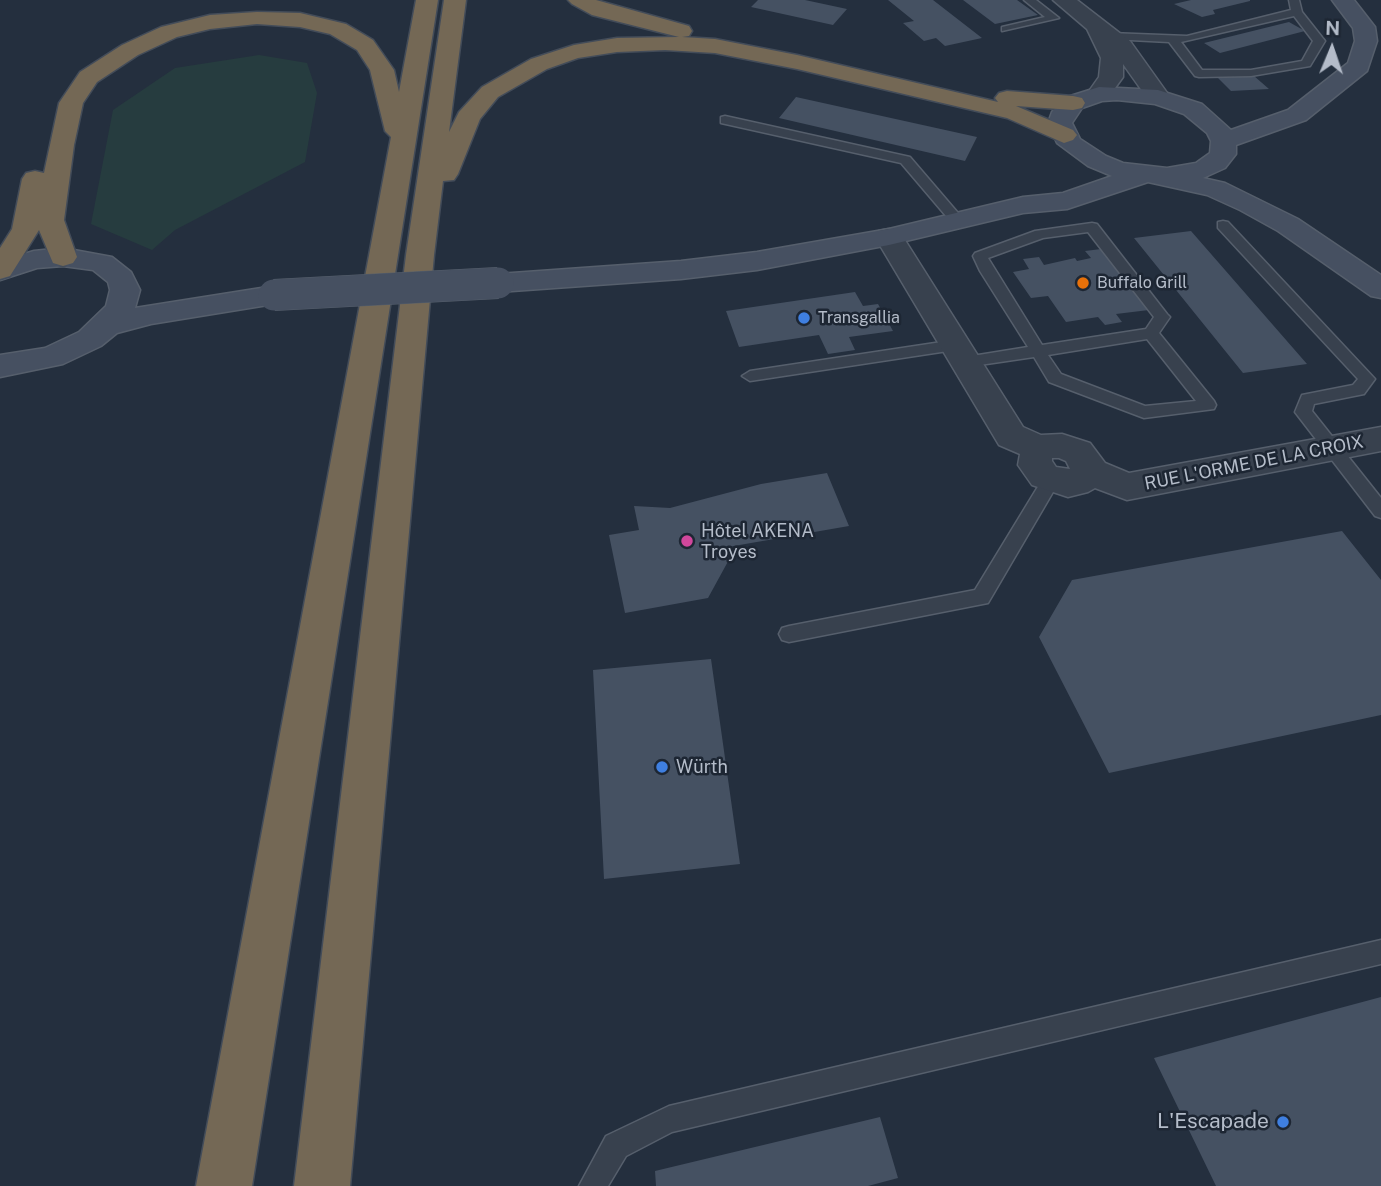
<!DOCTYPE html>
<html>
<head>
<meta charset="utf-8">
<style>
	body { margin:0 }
	#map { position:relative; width:1381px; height:1186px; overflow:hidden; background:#242f3e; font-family:"Public Sans",sans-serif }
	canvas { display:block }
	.north { position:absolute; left:1297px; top:14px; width:70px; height:70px; -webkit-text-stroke:5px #1d2633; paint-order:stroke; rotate:2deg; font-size:19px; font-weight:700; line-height:28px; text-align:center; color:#b4bcc9 }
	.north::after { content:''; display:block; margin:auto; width:24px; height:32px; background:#b4bcc9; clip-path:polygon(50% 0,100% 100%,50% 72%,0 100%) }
</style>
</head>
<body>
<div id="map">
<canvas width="1381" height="1186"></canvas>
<div class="north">N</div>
</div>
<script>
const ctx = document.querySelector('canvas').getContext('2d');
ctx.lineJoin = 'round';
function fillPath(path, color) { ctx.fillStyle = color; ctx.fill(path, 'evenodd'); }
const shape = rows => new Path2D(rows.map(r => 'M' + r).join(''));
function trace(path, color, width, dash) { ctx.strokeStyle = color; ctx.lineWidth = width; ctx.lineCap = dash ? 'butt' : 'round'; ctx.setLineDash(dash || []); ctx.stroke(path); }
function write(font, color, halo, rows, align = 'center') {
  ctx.font = font + ' "Public Sans",sans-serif'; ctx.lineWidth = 5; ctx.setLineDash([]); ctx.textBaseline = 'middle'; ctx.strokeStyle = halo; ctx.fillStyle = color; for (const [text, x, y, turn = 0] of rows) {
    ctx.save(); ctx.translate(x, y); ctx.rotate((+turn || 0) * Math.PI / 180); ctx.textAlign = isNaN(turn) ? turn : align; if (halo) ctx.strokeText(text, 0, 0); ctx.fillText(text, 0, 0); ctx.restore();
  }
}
fillPath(shape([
	[259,55,307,63,317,93,305,162,175,230,152,250,91,224,113,110,175,68]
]), '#263c3f');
fillPath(shape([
	[758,0,805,0,847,9,833,25,751,7],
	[888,0,933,0,982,38,945,46,936,38,924,41,903,23,914,21],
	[963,0,1017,0,1038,15,995,24],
	[1191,0,1250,0,1250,1,1213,10,1215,14,1202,17,1174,4],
	[1289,22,1305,31,1220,53,1204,43],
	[1246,69,1269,89,1231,91,1212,72],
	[796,97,977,137,965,161,779,118],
	[1191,231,1307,364,1243,373,1134,238],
	[1101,249,1149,310,1116,314,1122,322,1105,325,1098,317,1066,322,1048,296,1031,298,1013,272,1029,269,1023,259,1039,257,1044,265,1075,258,1077,261,1091,258,1085,251],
	[855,292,863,306,878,304,893,331,849,337,855,350,828,354,819,335,739,347,726,311],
	[827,473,849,526,728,547,731,556,708,598,625,613,609,535,639,530,634,506,670,508,761,484],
	[1342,531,1381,580,1381,715,1109,773,1039,637,1072,580],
	[711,659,740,864,604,879,593,670],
	[1381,997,1381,1186,1216,1186,1154,1058],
	[880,1117,898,1178,868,1186,656,1186,655,1171]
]), '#455162');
const lane = shape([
	[1024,0,1036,0,1059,18,1002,31,1002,27,1045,17,1024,0],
	[1289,0,1299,0,1302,12,1325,41,1310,66,1251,76,1199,77,1195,76,1169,42,1110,39,1104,36,1110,33,1187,36,1291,10,1289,0],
	[1294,16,1313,41,1302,61,1251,70,1202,70,1181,42,1294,16],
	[725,116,910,157,964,220,962,223,952,223,901,163,721,123,721,117,725,116],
	[1223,221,1228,222,1375,379,1364,394,1314,404,1312,411,1381,498,1381,518,1375,516,1295,412,1302,395,1353,385,1358,379,1218,228,1218,222,1223,221],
	[1092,223,1097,224,1167,314,1170,317,1159,333,1214,401,1216,405,1214,409,1144,418,1049,382,1034,357,966,367,960,366,958,362,960,358,966,357,1028,347,980,271,973,256,975,253,1035,231,1092,223],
	[1088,232,1154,317,1146,329,1042,345,988,258,1043,238,1088,232],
	[1147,339,1196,401,1145,406,1061,374,1048,355,1147,339],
	[955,340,961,341,963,345,961,349,750,381,742,376,750,371,955,340],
	[1051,473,1057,475,1060,480,988,603,789,642,782,640,779,634,782,628,789,626,975,590,1045,475,1051,473],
	[1381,940,1381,964,672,1132,626,1156,608,1186,579,1186,606,1136,669,1106,1381,940]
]);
const street = shape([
	[1053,0,1077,0,1130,41,1170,97,1166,102,1158,104,1150,102,1123,64,1123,77,1107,99,1091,99,1087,94,1099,77,1101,58,1087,29,1053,0],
	[889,229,899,231,903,237,1023,427,1041,435,1062,434,1090,443,1105,463,1129,473,1381,427,1381,451,1127,500,1095,488,1088,492,1068,497,1032,485,1018,465,1020,454,999,445,875,237,879,231,889,229],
	[1059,458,1066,461,1070,469,1056,467,1052,461,1052,458,1059,458]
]);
const secondary = shape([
	[1332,0,1354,0,1375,27,1377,41,1367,71,1306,120,1236,145,1236,154,1225,168,1203,178,1225,183,1298,219,1381,275,1381,298,1371,296,1278,231,1240,210,1207,195,1148,182,1067,209,1023,213,889,245,757,270,681,279,498,292,488,290,483,283,488,276,498,274,681,261,757,252,889,229,1023,197,1063,193,1112,176,1088,166,1057,143,1048,123,1052,112,1064,98,1099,87,1158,90,1202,104,1231,130,1288,110,1348,63,1355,41,1353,28,1332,0],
	[1117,100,1155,104,1184,114,1207,133,1211,141,1210,153,1196,163,1167,168,1123,163,1106,156,1080,139,1072,123,1082,108,1102,101,1117,100],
	[63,248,112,257,131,272,140,290,135,308,274,286,285,288,289,295,285,302,274,304,151,324,117,333,101,346,63,364,0,377,0,355,45,348,79,332,106,306,110,290,108,282,93,270,63,266,37,268,0,280,0,261,34,251,63,248]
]);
const highway = shape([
	[416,0,438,0,252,1186,196,1186,391,137,385,131,370,70,357,50,330,34,300,27,257,24,210,29,177,37,138,55,97,82,83,103,74,145,64,220,77,257,73,263,63,266,53,263,39,230,10,276,0,279,0,248,12,229,22,179,26,173,35,171,44,173,59,103,80,72,122,45,161,27,210,15,257,12,300,13,346,24,373,40,394,70,399,92,416,0],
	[444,0,466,0,449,132,459,112,482,87,531,59,574,45,617,38,679,37,592,15,572,4,568,0,596,0,689,26,692,31,689,36,682,37,715,39,797,55,998,102,995,98,999,93,1007,91,1073,96,1082,98,1085,103,1082,108,1073,110,1016,106,1073,130,1077,135,1073,140,1064,143,1007,118,797,69,715,53,665,50,617,52,578,58,547,69,498,97,480,119,458,174,454,180,443,181,434,255,350,1186,294,1186,406,255,444,0]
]);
trace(lane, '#565f6c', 3);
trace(street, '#565f6c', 3);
trace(secondary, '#565f6c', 3);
trace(highway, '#434c59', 3);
fillPath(lane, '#38414e');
fillPath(street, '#38414e');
fillPath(secondary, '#465061');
fillPath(highway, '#746855');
const secondaryBridge = shape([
	[274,295,498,283]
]);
trace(secondaryBridge, '#565f6c', 32, []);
trace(secondaryBridge, '#465061', 31);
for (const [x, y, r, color] of [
	[1083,283,7,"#e8710a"],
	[804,318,7,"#3f7fe0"],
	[687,541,7,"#d1479c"],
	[662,767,7,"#3f7fe0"],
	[1283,1122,7,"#3f7fe0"]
]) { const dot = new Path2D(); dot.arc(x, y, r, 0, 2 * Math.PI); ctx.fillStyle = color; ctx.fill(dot); trace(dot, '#1d2633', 2.5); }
write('16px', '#b4bcc9', '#1d2633', [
	["Buffalo Grill",1097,283],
	["Transgallia",818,318]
], 'left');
write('18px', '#b4bcc9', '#1d2633', [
	["RUE L'ORME DE LA CROIX",1254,463,-11]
]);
write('18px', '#b4bcc9', '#1d2633', [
	["Hôtel AKENA",701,531],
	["Troyes",701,552],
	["Würth",676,767]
], 'left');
write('21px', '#b4bcc9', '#1d2633', [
	["L'Escapade",1269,1122]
], 'right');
</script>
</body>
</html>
